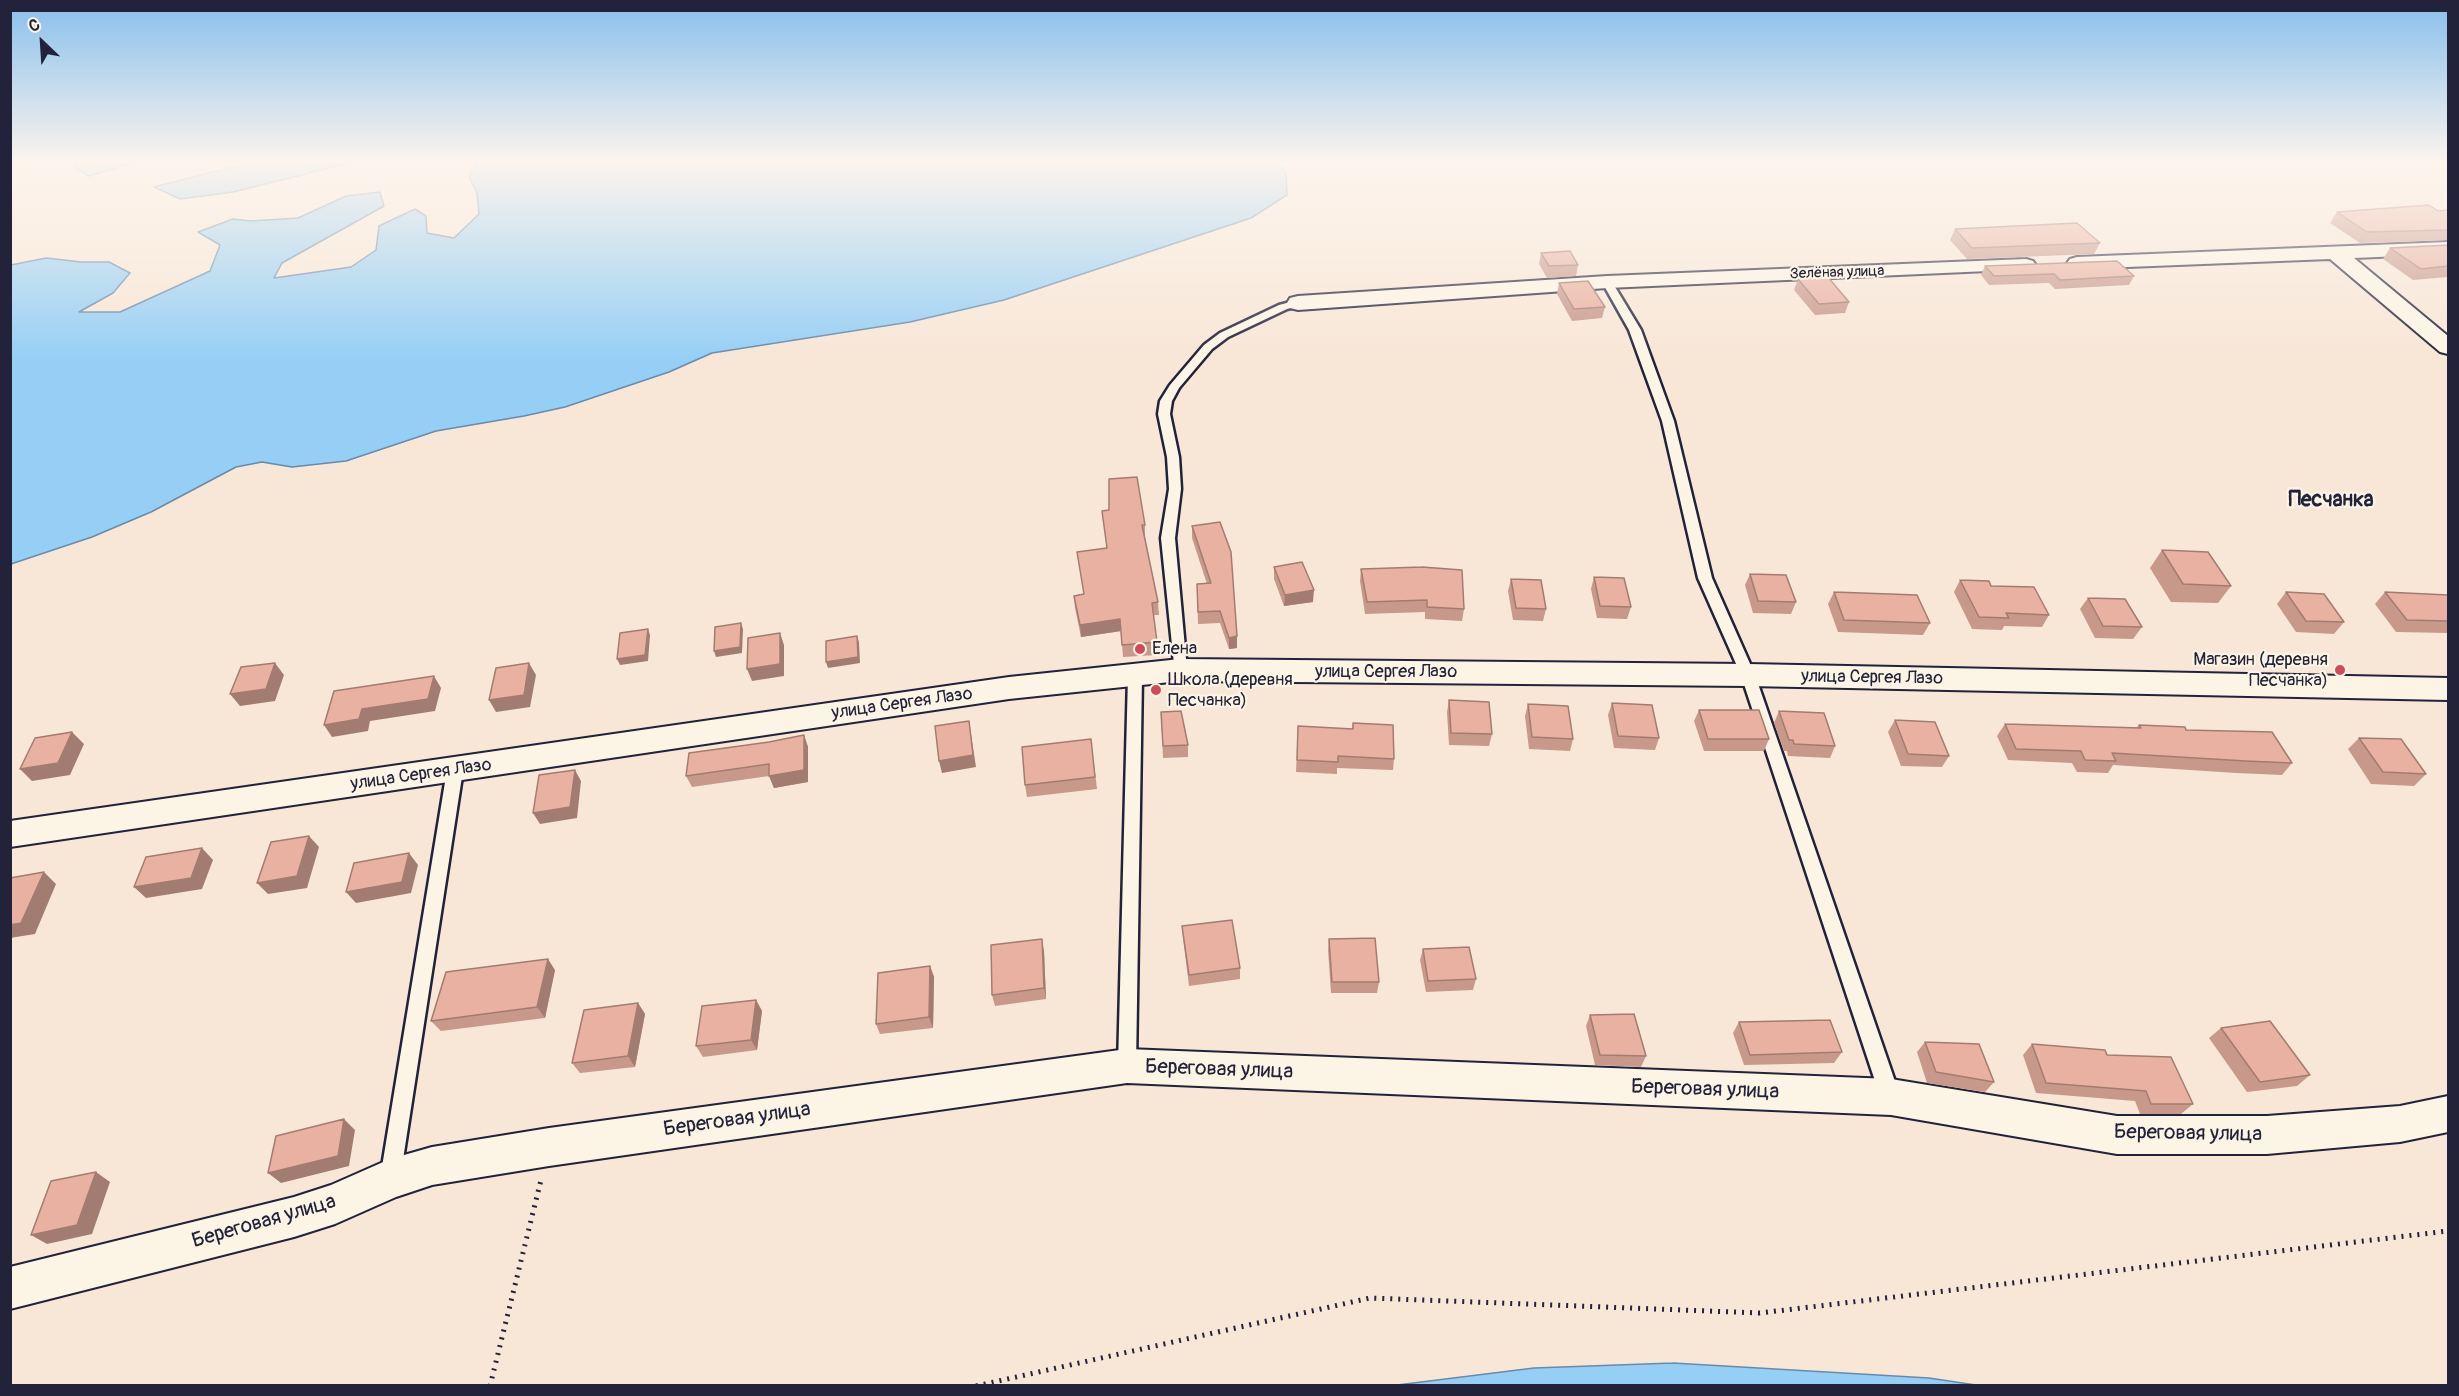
<!DOCTYPE html>
<html>
<head>
<meta charset="utf-8">
<style>
	body { margin:0 }
	#map { position:relative; width:2459px; height:1396px; overflow:hidden; background:#f8e7d7; font-family:Pangolin,sans-serif }
	canvas { display:block }
	.frame { position:absolute; inset:0; border:12px solid #22223b; pointer-events:none }
	.north { position:absolute; left:12px; top:12px; width:60px; height:60px; -webkit-text-stroke:4px #fcf5e5; paint-order:stroke; rotate:335deg; font-size:16px; font-weight:700; line-height:24px; text-align:center; color:#22223b }
	.north::after { content:''; display:block; margin:auto; width:21px; height:27px; background:#22223b; clip-path:polygon(50% 0,100% 100%,50% 72%,0 100%) }
</style>
</head>
<body>
<div id="map">
<canvas width="2459" height="1396"></canvas>
<div class="frame"></div>
<div class="north">С</div>
</div>
<script>
const ctx = document.querySelector('canvas').getContext('2d');
ctx.lineJoin = 'round';
function fillPath(path, color) { ctx.fillStyle = color; ctx.fill(path, 'evenodd'); }
const shape = rows => new Path2D(rows.map(r => 'M' + r).join(''));
function trace(path, color, width, dash) { ctx.strokeStyle = color; ctx.lineWidth = width; ctx.lineCap = dash ? 'butt' : 'round'; ctx.setLineDash(dash || []); ctx.stroke(path); }
function write(font, color, halo, rows, align = 'center') {
  ctx.font = font + ' Pangolin,sans-serif'; ctx.lineWidth = 4.5; ctx.setLineDash([]); ctx.textBaseline = 'middle'; ctx.strokeStyle = halo; ctx.fillStyle = color; for (const [text, x, y, turn = 0] of rows) {
    ctx.save(); ctx.translate(x, y); ctx.rotate((+turn || 0) * Math.PI / 180); ctx.textAlign = isNaN(turn) ? turn : align; if (halo) ctx.strokeText(text, 0, 0); ctx.fillText(text, 0, 0); ctx.restore();
  }
}
const water = shape([
	[76,163,133,163,89,176,74,167,76,163],
	[248,163,350,163,233,192,180,199,154,187,248,163],
	[476,163,1274,163,1286,171,1287,195,1251,218,1004,300,910,322,712,353,669,372,565,407,524,416,436,431,346,461,292,467,262,462,236,467,151,512,92,537,11,564,11,265,46,258,81,262,109,262,130,273,113,293,79,312,120,312,210,271,220,245,198,232,233,219,250,221,298,218,346,196,380,192,384,206,282,263,274,278,351,267,376,250,379,226,415,209,426,216,427,233,454,238,479,214,477,193,469,177,476,163],
	[1673,1363,1929,1378,1976,1385,1397,1385,1534,1368,1673,1363]
]);
fillPath(water, '#96cff5');
trace(water, '#688aab', 1.5);
const lane = shape([
	[1607,279,1612,282,1641,330,1674,421,1712,578,1755,675,1900,1096,1897,1102,1890,1105,1883,1102,1880,1096,1741,675,1698,578,1662,421,1629,330,1602,282,1607,279],
	[1298,300,1302,301,1302,305,1287,309,1228,337,1212,349,1179,388,1172,401,1170,414,1179,457,1181,489,1175,538,1187,670,1185,674,1175,674,1161,538,1169,489,1167,457,1158,414,1160,401,1170,385,1204,345,1220,333,1279,305,1298,300],
	[1135,671,1142,676,1136,1066,1134,1072,1127,1075,1120,1072,1118,1066,1128,676,1135,671],
	[455,764,461,766,463,770,400,1179,397,1186,390,1189,383,1186,380,1179,447,770,449,766,455,764]
]);
const street = shape([
	[2448,242,2448,254,2354,258,2448,336,2448,354,2440,352,2330,259,2077,269,2070,267,2067,263,2070,259,2077,257,2448,242],
	[2026,259,2033,261,2036,265,2033,269,1607,288,1298,310,1290,308,1287,303,1290,298,1298,296,1607,276,2026,259],
	[1180,659,1748,664,2448,678,2448,700,1748,686,1180,681,1009,699,10,847,10,821,1009,677,1180,659],
	[1127,1049,1891,1079,2117,1116,2267,1116,2400,1106,2448,1096,2448,1132,2400,1142,2267,1154,2117,1154,1891,1115,1127,1083,549,1166,432,1185,396,1197,335,1224,294,1237,10,1309,10,1267,294,1197,331,1185,390,1159,432,1147,549,1128,1127,1049]
]);
trace(lane, '#22223b', 5);
trace(street, '#22223b', 4);
trace(shape([
	[490,1386,541,1180],
	[976,1386,1370,1298,1760,1313,2448,1231]
]), '#22223b', 5, [2, 6]);
fillPath(lane, '#fcf5e5');
fillPath(street, '#fcf5e5');
fillPath(shape([
	[2448,210,2448,240,2360,243,2330,223,2337,212],
	[1955,229,2100,243,2094,254,1967,259,1950,240],
	[2448,246,2448,277,2413,280,2383,259,2390,248],
	[1541,253,1578,265,1576,276,1547,278,1539,264],
	[1985,266,2134,276,2129,285,2055,289,2049,283,1989,285,1981,275],
	[1798,279,1849,302,1845,313,1815,315,1794,290],
	[1559,283,1605,307,1602,318,1572,321,1557,294],
	[1109,510,1145,525,1145,537,1144,538,1158,602,1159,615,1153,615,1157,655,1123,657,1121,631,1081,637,1075,608,1074,596,1084,594,1077,552,1106,548],
	[1192,526,1237,648,1229,649,1220,623,1198,624,1197,584,1207,584,1192,538],
	[2162,550,2231,586,2218,603,2171,602,2150,568],
	[1274,567,1313,602,1284,606,1274,579],
	[1361,569,1464,609,1462,621,1425,619,1425,612,1365,614,1360,581],
	[1750,574,1796,602,1791,614,1753,613,1745,585],
	[1594,577,1631,607,1627,619,1597,618,1591,589],
	[1511,579,1546,609,1543,621,1513,620,1508,591],
	[1960,580,1991,586,2049,615,2042,627,2004,626,2002,630,1972,629,1954,592],
	[1834,592,1930,623,1923,635,1838,632,1828,604],
	[2286,592,2344,622,2334,634,2296,632,2277,604],
	[2385,592,2448,595,2448,633,2396,632,2375,604],
	[2088,598,2142,627,2133,639,2095,638,2080,609],
	[1449,700,1492,734,1489,746,1449,745,1447,712],
	[1612,703,1659,738,1655,750,1614,748,1608,715],
	[1528,704,1573,739,1570,751,1529,749,1525,716],
	[1699,710,1769,739,1764,751,1704,751,1694,721],
	[1779,711,1835,746,1830,758,1788,756,1787,751,1784,751,1774,723],
	[1161,712,1188,745,1188,757,1163,758],
	[1895,720,1949,756,1942,767,1901,766,1888,732],
	[1353,723,1394,759,1393,770,1337,768,1337,774,1296,772,1298,726,1352,729],
	[2005,724,2136,728,2139,725,2186,730,2292,763,2282,775,2236,773,2113,765,2108,773,2077,772,2072,763,2008,760,1997,736],
	[804,735,808,747,808,782,774,788,769,776,692,787,686,776,769,742],
	[2359,738,2426,774,2414,786,2371,784,2348,749],
	[1091,739,1097,789,1027,797,1025,785],
	[1182,926,1240,968,1240,979,1189,986,1183,938],
	[1329,939,1379,982,1377,993,1331,993,1328,950],
	[1423,949,1476,979,1473,990,1426,992,1420,960],
	[1044,951,1046,999,995,1006,992,995],
	[930,966,934,977,933,1028,880,1034,876,1024],
	[555,970,545,1018,441,1031,431,1021],
	[756,1000,762,1011,757,1050,703,1057,696,1046],
	[638,1003,645,1014,635,1067,580,1073,572,1063],
	[1590,1015,1646,1056,1641,1067,1595,1065,1586,1026],
	[1739,1022,1842,1052,1834,1063,1744,1065,1733,1033],
	[2221,1028,2310,1075,2297,1086,2247,1092,2209,1038],
	[1925,1042,1994,1082,1985,1092,1927,1083,1917,1052],
	[2032,1044,2107,1055,2193,1104,2181,1114,2140,1114,2135,1101,2036,1093,2023,1055]
]), '#c8988a');
fillPath(shape([
	[1314,590,1313,602,1284,606,1285,595],
	[1120,619,1121,631,1081,637,1080,625],
	[741,623,743,629,742,653,716,657,714,651],
	[648,629,650,635,648,661,620,665,617,659],
	[780,633,784,645,784,676,752,681,747,669],
	[857,636,859,642,860,663,828,668,826,662],
	[1237,636,1237,648,1229,649,1229,638],
	[275,663,284,675,275,701,240,706,230,694],
	[529,663,536,675,530,707,496,712,489,700],
	[434,676,441,688,435,711,370,721,368,731,332,737,324,725],
	[969,721,976,767,942,773,939,761],
	[72,732,84,744,70,775,32,781,20,769],
	[804,735,808,747,808,782,774,788,769,776],
	[575,770,581,781,577,818,540,824,533,813],
	[309,836,319,847,307,888,268,894,257,883],
	[202,848,213,860,202,889,146,898,134,887],
	[409,853,418,865,411,893,356,903,346,892],
	[44,872,56,884,35,934,10,938,10,925],
	[1042,939,1044,951,1046,999,1044,988],
	[548,959,555,970,545,1018,537,1007],
	[930,966,934,977,933,1028,929,1017],
	[756,1000,762,1011,757,1050,751,1040],
	[638,1003,645,1014,635,1067,628,1056],
	[344,1119,355,1130,349,1166,281,1183,268,1173],
	[96,1172,110,1182,92,1234,47,1244,31,1235]
]), '#a37c71');
const building = shape([
	[2429,205,2438,211,2448,210,2448,230,2367,232,2337,212,2429,205],
	[2077,223,2100,243,1972,248,1955,229,2077,223],
	[2448,245,2448,266,2421,269,2390,248,2448,245],
	[1570,251,1578,265,1549,266,1541,253,1570,251],
	[2117,261,2134,276,2060,280,2054,274,1994,276,1985,266,2117,261],
	[1827,276,1849,302,1819,304,1798,279,1827,276],
	[1588,281,1605,307,1574,309,1559,283,1588,281],
	[1137,477,1145,525,1142,525,1158,602,1152,603,1157,642,1122,645,1120,619,1080,625,1074,596,1084,594,1077,552,1107,548,1102,511,1109,510,1109,479,1137,477],
	[1220,522,1231,552,1237,636,1229,638,1220,611,1198,612,1197,584,1211,583,1192,526,1220,522],
	[2162,550,2208,552,2231,586,2183,584,2162,550],
	[1302,562,1314,590,1285,595,1274,567,1302,562],
	[1422,567,1462,570,1464,609,1427,607,1427,600,1367,602,1361,569,1422,567],
	[1750,574,1786,575,1796,602,1758,601,1750,574],
	[1594,577,1624,578,1631,607,1600,606,1594,577],
	[1511,579,1541,580,1546,609,1516,608,1511,579],
	[1960,580,1989,581,1991,586,2034,587,2049,615,2006,613,2009,618,1979,617,1960,580],
	[1834,592,1917,595,1930,623,1844,620,1834,592],
	[2286,592,2324,594,2344,622,2306,621,2286,592],
	[2385,592,2448,595,2448,621,2407,620,2385,592],
	[2088,598,2125,599,2142,627,2103,626,2088,598],
	[741,623,740,647,714,651,715,627,741,623],
	[648,629,645,655,617,659,620,633,648,629],
	[780,633,780,664,747,669,748,638,780,633],
	[857,636,858,657,826,662,826,641,857,636],
	[275,663,266,689,230,694,241,667,275,663],
	[529,663,524,695,489,700,496,668,529,663],
	[434,676,428,699,362,709,359,719,324,725,334,691,434,676],
	[1449,700,1489,702,1492,734,1451,733,1449,700],
	[1612,703,1652,705,1659,738,1618,736,1612,703],
	[1528,704,1568,706,1573,739,1532,737,1528,704],
	[1699,710,1759,710,1769,739,1708,739,1699,710],
	[1181,711,1188,745,1163,746,1161,712,1181,711],
	[1779,711,1824,713,1835,746,1794,744,1793,740,1789,740,1779,711],
	[1895,720,1935,722,1949,756,1908,754,1895,720],
	[969,721,973,755,939,761,935,726,969,721],
	[1353,723,1393,725,1394,759,1338,756,1338,762,1297,760,1298,726,1353,729,1353,723],
	[2005,724,2141,728,2139,725,2185,727,2186,730,2272,732,2292,763,2246,761,2112,753,2116,761,2085,760,2081,751,2016,749,2005,724],
	[72,732,58,763,20,769,35,738,72,732],
	[804,735,804,770,769,776,769,764,686,776,689,753,769,742,804,735],
	[2359,738,2401,739,2426,774,2383,772,2359,738],
	[1091,739,1095,777,1025,785,1022,747,1091,739],
	[575,770,570,807,533,813,539,775,575,770],
	[309,836,297,876,257,883,271,842,309,836],
	[202,848,191,878,134,887,146,857,202,848],
	[409,853,402,882,346,892,354,863,409,853],
	[44,872,21,923,10,925,10,878,44,872],
	[1232,920,1240,968,1189,975,1182,926,1232,920],
	[1375,938,1379,982,1332,982,1329,939,1375,938],
	[1042,939,1044,988,992,995,991,945,1042,939],
	[1469,947,1476,979,1428,981,1423,949,1469,947],
	[548,959,537,1007,431,1021,446,972,548,959],
	[930,966,929,1017,876,1024,878,973,930,966],
	[756,1000,751,1040,696,1046,702,1006,756,1000],
	[638,1003,628,1056,572,1063,584,1010,638,1003],
	[1634,1014,1646,1056,1600,1055,1590,1015,1634,1014],
	[1830,1020,1842,1052,1750,1055,1739,1022,1830,1020],
	[2270,1021,2310,1075,2260,1082,2221,1028,2270,1021],
	[1925,1042,1979,1044,1994,1082,1936,1072,1925,1042],
	[2032,1044,2105,1050,2107,1055,2171,1057,2193,1104,2151,1104,2146,1091,2046,1083,2032,1044],
	[344,1119,338,1156,268,1173,276,1136,344,1119],
	[96,1172,77,1225,31,1235,51,1181,96,1172]
]);
fillPath(building, '#e9b1a1');
trace(building, '#a37c71', 1.5);
const sky = ctx.createLinearGradient(0, 0, 0, 359);
sky.addColorStop(0, '#87bfed');
sky.addColorStop(0.45, '#fcf4ed');
sky.addColorStop(1, '#fcf4ed00');
ctx.fillStyle = sky;
ctx.fillRect(0, 0, 2459, 359);
for (const [x, y, r, color] of [
	[1140,649,6,"#d1495b"],
	[2340,670,6,"#d1495b"],
	[1156,690,6,"#d1495b"]
]) { const dot = new Path2D(); dot.arc(x, y, r, 0, 2 * Math.PI); ctx.fillStyle = color; ctx.fill(dot); trace(dot, '#fcf5e5', 2); }
write('15px', '#22223b', '#fcf5e5', [
	["Зелёная улица",1837,273,-2]
]);
write('18px', '#22223b', '#fcf5e5', [
	["Елена",1152,649],
	["Магазин (деревня",2328,660,"right"],
	["Песчанка)",2328,681,"right"],
	["Школа (деревня",1168,680],
	["Песчанка)",1168,701]
], 'left');
write('18px', '#22223b', '#fcf5e5', [
	["улица Сергея Лазо",1386,672],
	["улица Сергея Лазо",1872,678,1],
	["улица Сергея Лазо",902,704,-8],
	["улица Сергея Лазо",421,775,-8]
]);
write('bold 21px', '#22223b', '#fcf5e5', [
	["Песчанка",2331,501]
]);
write('21px', '#22223b', '#fcf5e5', [
	["Береговая улица",1219,1070,2],
	["Береговая улица",1705,1090,2],
	["Береговая улица",737,1120,-8],
	["Береговая улица",2188,1134,1],
	["Береговая улица",264,1222,-16]
]);
</script>
</body>
</html>
